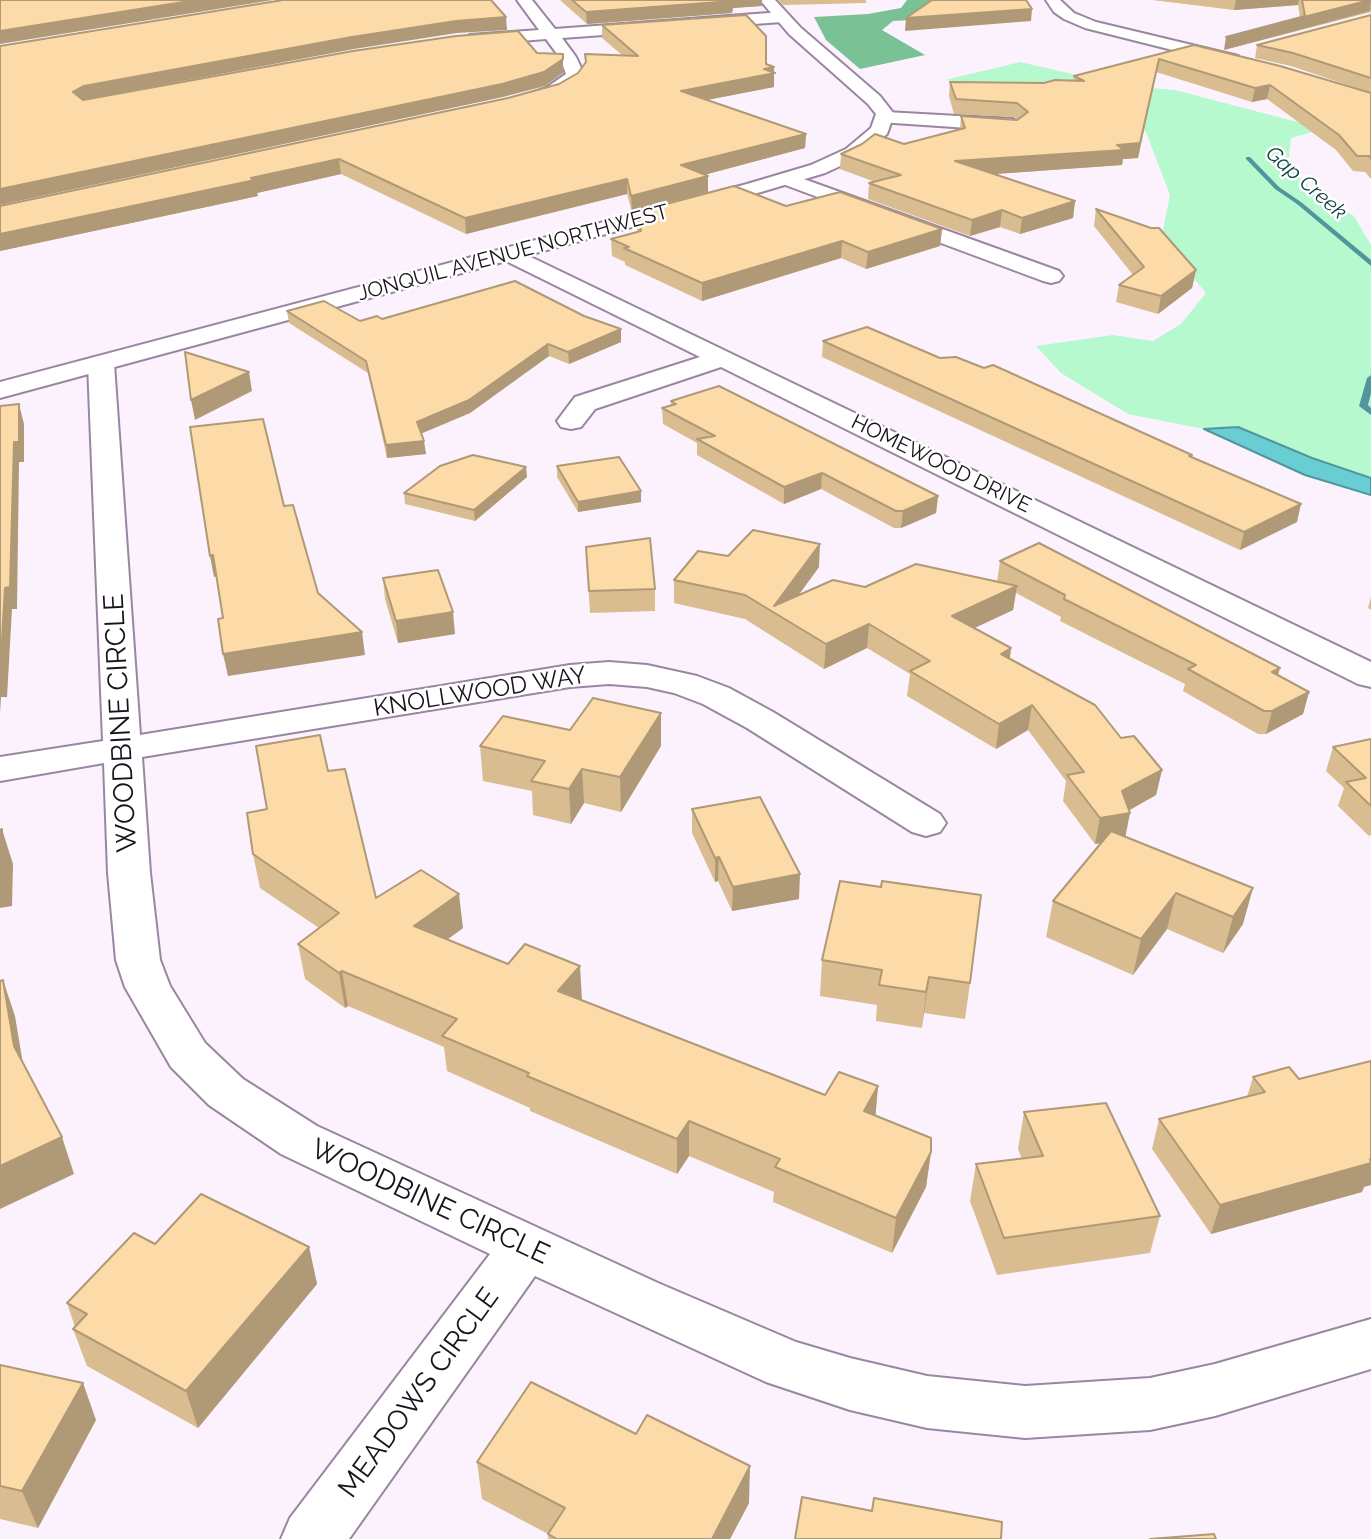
<!DOCTYPE html>
<html>
<head>
<meta charset="utf-8">
<style>
	body { margin:0 }
	canvas { display:block; background:#fbf2fe }
</style>
</head>
<body>
<canvas width="1371" height="1539"></canvas>
<script>
const ctx = document.querySelector('canvas').getContext('2d');
ctx.lineJoin = 'round';
function fillPath(path, color) { ctx.fillStyle = color; ctx.fill(path, 'evenodd'); }
const shape = rows => new Path2D(rows.map(r => 'M' + r).join(''));
function trace(path, color, width, dash) { ctx.strokeStyle = color; ctx.lineWidth = width; ctx.lineCap = dash ? 'butt' : 'round'; ctx.setLineDash(dash || []); ctx.stroke(path); }
function write(font, color, halo, rows, align = 'center') {
  ctx.font = font + ' Raleway,sans-serif'; ctx.lineWidth = 5; ctx.setLineDash([]); ctx.textBaseline = 'middle'; ctx.strokeStyle = halo; ctx.fillStyle = color; for (const [text, x, y, turn = 0] of rows) {
    ctx.save(); ctx.translate(x, y); ctx.rotate((+turn || 0) * Math.PI / 180); ctx.textAlign = isNaN(turn) ? turn : align; if (halo) ctx.strokeText(text, 0, 0); ctx.fillText(text, 0, 0); ctx.restore();
  }
}
fillPath(shape([
	[1020,62,1125,86,1175,90,1324,129,1291,138,1288,165,1314,192,1354,216,1371,245,1371,478,1312,458,1238,427,1204,429,1128,414,1061,373,1036,346,1113,335,1153,341,1181,324,1206,293,1161,239,1170,195,1146,132,1125,111,945,80]
]), '#b7f9cf');
fillPath(shape([
	[907,0,976,0,934,19,893,21,882,30,925,55,860,69,826,40,814,17,868,14,901,8]
]), '#7bc196');
const water = shape([
	[1238,427,1312,458,1371,478,1371,495,1305,475,1204,429,1238,427]
]);
fillPath(water, '#69ced3');
trace(water, '#51969c', 2);
fillPath(shape([
	[1246,157,1250,157,1279,187,1301,202,1371,260,1371,266,1297,204,1275,189,1246,159,1246,157],
	[1371,375,1371,393,1368,405,1371,408,1371,415,1359,406,1367,378,1371,375]
]), '#51969c');
const minor = shape([
	[517,0,532,0,555,29,782,12,790,17,782,22,562,38,576,57,584,74,576,85,558,96,529,105,523,104,520,100,523,96,546,88,566,74,560,58,546,39,470,45,462,40,470,35,539,30,517,0],
	[1046,0,1060,0,1074,13,1096,22,1238,56,1240,60,1232,65,1085,28,1064,19,1054,12,1046,0],
	[886,112,1013,119,1022,125,1013,131,879,122,877,118,879,114,886,112],
	[787,173,1059,271,1063,276,1059,281,1051,283,1043,281,780,183,777,179,780,175,787,173],
	[510,247,1371,662,1371,687,1358,684,721,367,595,409,581,427,571,429,561,427,557,421,575,397,700,357,502,259,499,254,502,249,510,247],
	[101,356,110,358,114,364,140,735,570,665,609,662,647,665,697,676,729,688,773,712,940,814,946,823,940,832,926,836,912,832,747,728,703,704,674,693,647,687,609,684,570,687,142,757,150,873,160,960,170,986,205,1043,243,1079,317,1126,658,1283,796,1342,850,1358,927,1376,1025,1386,1150,1378,1215,1364,1371,1319,1371,1369,1215,1416,1150,1430,1025,1438,927,1428,850,1410,766,1382,535,1276,349,1539,281,1539,290,1518,490,1254,281,1154,209,1105,171,1067,125,987,116,960,108,873,104,763,0,781,0,757,103,741,88,364,92,358,101,356]
]);
const tertiary = shape([
	[760,0,775,0,801,28,880,96,894,114,887,134,860,157,825,173,761,192,0,398,0,382,747,184,811,165,846,149,871,128,876,114,868,104,789,34,760,0]
]);
trace(minor, '#9b86a1', 4);
trace(tertiary, '#9b86a1', 4);
fillPath(minor, '#fff');
fillPath(tertiary, '#fff');
fillPath(shape([
	[560,0,762,0,762,6,733,8,732,13,587,24],
	[778,0,866,0,866,3,783,5],
	[1152,0,1371,0,1371,12,1224,50,1300,18,1298,5,1234,10],
	[1371,15,1371,93,1291,66,1255,58,1257,45],
	[602,25,774,67,774,87,707,100,806,134,805,148,704,175,708,176,708,192,632,212,627,194,466,234,341,174,257,193,258,196,0,251,0,206,508,98,559,84,578,73,585,63,585,54,622,55,602,38],
	[1194,45,1371,93,1371,179,1365,172,1353,171,1336,150,1267,99,1252,102,1156,72,1138,158,1123,159,1122,165,993,174,1075,201,1073,218,1020,234,1000,227,970,236,868,199,869,183,875,182,840,169,841,154,904,144,960,129,961,116,1017,119,1015,117,954,114,949,96,950,82,1044,83,1073,81,1074,76],
	[786,206,942,229,940,246,866,269,841,258,702,301,625,265,625,262,612,256,611,239,637,232,636,212],
	[1096,209,1151,228,1196,270,1192,288,1158,314,1116,302,1119,285,1133,275,1094,226],
	[287,311,360,321,382,319,584,316,621,329,621,342,569,364,549,356,470,413,421,433,426,454,387,458,368,373,289,323],
	[823,341,940,358,1192,455,1192,457,1297,522,1240,550,822,357],
	[671,401,938,496,936,513,901,528,894,528,821,489,784,504,697,455,697,443,663,424,662,408,671,405],
	[557,466,641,502,578,512,557,477],
	[527,477,475,521,405,504,404,493],
	[586,547,655,589,655,611,590,613],
	[1000,561,1278,675,1309,692,1303,714,1266,734,1258,734,1183,691,1185,684,1060,621,1061,617,1016,593,1013,610,974,628,1011,648,1010,658,1121,738,1162,770,1156,795,1129,810,1125,837,1243,924,1223,953,1167,929,1133,975,1046,937,1053,901,1101,843,1095,844,1063,801,1066,781,1028,730,996,749,907,696,910,674,867,648,824,669,745,619,674,603,674,580,819,567,798,595,865,587,997,582],
	[383,578,455,634,398,643,385,599],
	[1371,597,1371,610,1368,608],
	[661,713,661,746,621,812,584,803,571,824,533,815,532,791,483,781,480,746],
	[1371,739,1371,835,1369,836,1338,806,1344,788,1326,771,1333,747],
	[328,771,376,898,463,928,448,939,582,1000,825,1095,878,1086,875,1115,931,1152,926,1187,892,1253,773,1202,774,1192,689,1156,677,1174,530,1111,530,1108,447,1071,444,1047,348,1006,345,1008,305,979,298,944,319,928,260,888,253,854,267,809],
	[692,809,799,899,732,911,718,881,715,882,692,833],
	[822,960,970,983,965,1019,924,1013,922,1028,876,1021,877,1005,820,996],
	[1253,1077,1364,1187,1362,1192,1211,1234,1152,1149,1159,1119,1247,1097],
	[1024,1112,1160,1216,1150,1253,997,1275,970,1201,976,1164,1022,1159,1018,1149],
	[155,1244,309,1247,317,1284,198,1428,87,1366,73,1329,75,1327,67,1303],
	[0,1365,96,1420,38,1528,0,1519],
	[477,1462,749,1503,730,1539,548,1539,548,1534,482,1499]
]), '#d9bc90');
fillPath(shape([
	[196,0,273,0,0,44,0,31],
	[729,0,762,0,762,6,733,8,732,13,587,24,586,12],
	[1236,0,1299,0,1298,5,1234,10],
	[1371,0,1370,11,1224,50,1226,37],
	[1032,9,1031,21,905,31,906,18],
	[506,17,507,30,457,33,354,49,87,99,76,106,73,92,84,86,352,37,456,21],
	[563,54,563,73,545,86,503,97,0,205,0,189],
	[1159,59,1138,158,1123,159,1122,165,954,177,955,161,1117,145],
	[774,67,774,87,681,105,681,91],
	[1270,85,1267,99,1252,102,1255,88],
	[806,134,805,148,681,181,681,165],
	[339,159,341,174,257,193,258,196,0,251,0,234],
	[708,176,708,192,632,212,631,196],
	[627,179,627,194,466,234,465,218],
	[1075,201,1073,218,1020,234,1022,218],
	[1002,210,1000,227,970,236,972,220],
	[942,229,940,246,866,269,868,252],
	[842,241,841,258,702,301,702,283],
	[1196,270,1192,288,1158,314,1161,296],
	[621,329,621,342,569,364,568,352],
	[548,344,549,356,470,413,418,435,417,422],
	[249,372,252,391,195,420,191,400],
	[19,404,24,424,24,462,19,462,17,609,12,609,7,697,1,697,0,714,0,674,14,442],
	[424,441,426,454,387,458,386,445],
	[526,467,527,477,475,521,474,510],
	[822,473,821,489,784,504,784,487],
	[641,491,641,502,578,512,578,502],
	[938,496,936,513,901,528,903,511],
	[1301,504,1297,522,1240,550,1244,532],
	[820,544,819,567,782,618,774,606],
	[213,555,217,576,214,577,210,556],
	[1017,586,1013,610,949,640,952,616],
	[453,612,455,634,398,643,396,621],
	[869,624,867,648,824,669,826,644],
	[362,632,365,655,228,676,223,654],
	[1011,648,1008,672,1001,654],
	[1280,668,1274,690,1272,672],
	[1309,692,1303,714,1266,734,1272,711],
	[1032,705,1028,730,996,749,999,724],
	[661,713,661,746,621,812,620,777],
	[582,769,584,803,571,824,569,789],
	[1162,770,1156,795,1121,815,1130,813,1125,839,1095,844,1100,818,1122,791],
	[2,829,13,864,12,906,0,908,0,871],
	[719,857,718,881,715,882,715,858],
	[800,874,799,899,732,911,733,887],
	[1253,888,1243,924,1223,953,1233,917],
	[1176,893,1167,929,1133,975,1141,939],
	[459,894,463,928,419,960,414,926],
	[580,966,582,1000,558,991],
	[342,971,348,1006,345,1008,339,973],
	[929,977,924,1013,922,1028,926,992],
	[3,980,15,1016,26,1082,14,1046],
	[878,1086,875,1122,864,1111],
	[689,1121,689,1156,677,1174,677,1139],
	[62,1137,74,1174,0,1209,0,1166],
	[931,1152,926,1187,892,1253,896,1218],
	[1371,1159,1371,1185,1364,1187,1362,1192,1211,1234,1220,1205],
	[309,1247,317,1284,198,1428,186,1391],
	[83,1383,96,1420,38,1528,22,1491],
	[750,1466,749,1503,730,1539,712,1539]
]), '#b09976');
const building = shape([
	[0,0,196,0,0,31,0,0],
	[283,0,491,0,506,17,456,21,352,37,84,86,73,92,83,100,353,51,456,36,518,31,537,53,563,54,563,59,544,72,502,84,0,189,0,46,283,0],
	[572,0,731,0,733,1,586,12,572,0],
	[932,0,1026,0,1032,9,906,18,932,0],
	[1302,0,1370,0,1226,37,1305,16,1302,0],
	[746,15,766,36,766,64,774,67,764,69,775,73,681,91,806,134,681,165,708,176,631,196,627,179,465,218,339,159,251,178,255,180,0,234,0,206,508,98,559,84,578,73,586,62,585,54,638,56,602,25,746,15],
	[1371,15,1371,78,1293,53,1257,45,1371,15],
	[1194,45,1280,66,1371,93,1371,159,1369,156,1357,156,1339,135,1270,85,1255,88,1159,59,1140,143,1117,145,1124,150,955,161,1075,201,1022,218,1002,210,972,220,869,183,901,175,841,154,862,144,875,134,904,144,965,128,961,116,1017,120,1028,112,1017,103,956,99,950,82,1044,83,1055,80,1084,81,1074,76,1194,45],
	[734,186,786,206,840,192,942,229,868,252,842,241,702,283,624,248,629,247,611,239,641,231,636,212,734,186],
	[1096,209,1151,228,1159,228,1196,270,1161,296,1119,285,1144,267,1096,209],
	[515,281,584,316,621,329,568,352,548,344,469,400,417,422,424,441,386,445,366,361,287,311,324,301,360,321,377,316,382,319,515,281],
	[867,327,940,358,956,357,984,368,993,365,1192,455,1189,456,1301,504,1244,532,823,341,867,327],
	[185,352,249,372,191,400,185,352],
	[719,386,938,496,903,511,896,511,822,473,784,487,697,439,715,436,662,408,676,404,671,401,719,386],
	[19,404,19,442,14,442,10,587,5,588,0,674,0,406,19,404],
	[263,419,284,506,293,505,318,593,362,632,223,654,218,619,223,618,213,555,210,556,190,427,263,419],
	[473,455,526,467,474,510,404,493,440,466,473,455],
	[619,457,641,491,578,502,557,466,619,457],
	[753,530,820,544,774,606,833,580,865,587,916,564,1017,586,952,616,1011,648,1001,654,1095,705,1121,738,1134,736,1162,770,1122,791,1130,813,1100,818,1067,775,1084,772,1032,705,999,724,910,671,930,661,869,624,826,644,745,595,674,580,698,551,728,556,753,530],
	[650,538,655,589,589,591,586,547,650,538],
	[1039,543,1280,668,1272,672,1309,692,1272,711,1264,711,1188,669,1196,665,1064,599,1065,595,1000,561,1039,543],
	[438,570,453,612,396,621,383,578,438,570],
	[593,698,661,713,620,777,582,769,569,789,531,781,545,761,480,746,503,716,570,730,593,698],
	[320,735,328,771,345,769,376,898,421,870,459,894,414,926,508,964,525,944,580,966,558,991,825,1095,839,1072,878,1086,864,1111,931,1138,931,1152,896,1218,775,1167,780,1159,689,1121,677,1139,527,1076,529,1073,442,1036,457,1019,342,971,339,973,298,944,339,913,253,854,247,813,267,809,256,746,320,735],
	[1371,739,1371,806,1346,782,1366,778,1333,747,1371,739],
	[760,797,800,874,733,887,719,857,715,858,692,809,760,797],
	[2,829,1,871,0,871,0,830,2,829],
	[1111,831,1253,888,1233,917,1176,893,1141,939,1053,901,1111,831],
	[840,881,881,887,882,881,981,895,970,983,929,977,926,992,879,985,882,970,822,960,840,881],
	[3,980,14,1046,62,1137,0,1166,0,981,3,980],
	[1371,1061,1371,1159,1370,1159,1371,1163,1220,1205,1159,1119,1265,1092,1253,1077,1289,1067,1299,1079,1371,1061],
	[1106,1103,1160,1216,1004,1238,976,1164,1043,1156,1024,1112,1106,1103],
	[201,1194,309,1247,186,1391,73,1329,87,1314,67,1303,134,1233,155,1244,201,1194],
	[0,1365,83,1383,22,1491,0,1486,0,1365],
	[531,1382,636,1434,647,1415,750,1466,712,1539,557,1539,548,1534,565,1508,477,1462,531,1382],
	[802,1497,872,1511,874,1498,1002,1522,1001,1539,795,1539,802,1497],
	[1214,1534,1216,1539,1150,1539,1214,1534]
]);
fillPath(building, '#fcdba8');
trace(building, '#b09976', 2);
write('italic 21px', '#104042', '#fff', [
	["Gap Creek",1306,183,41]
]);
write('21px', '#1a121c', '#fff', [
	["JONQUIL AVENUE NORTHWEST",513,253,-15],
	["HOMEWOOD DRIVE",941,464,26]
]);
write('24px', '#1a121c', '#fff', [
	["KNOLLWOOD WAY",480,692,-9]
]);
write('28px', '#1a121c', '#fff', [
	["WOODBINE CIRCLE",121,723,-93],
	["WOODBINE CIRCLE",430,1202,25],
	["MEADOWS CIRCLE",419,1393,-54]
]);
</script>
</body>
</html>
